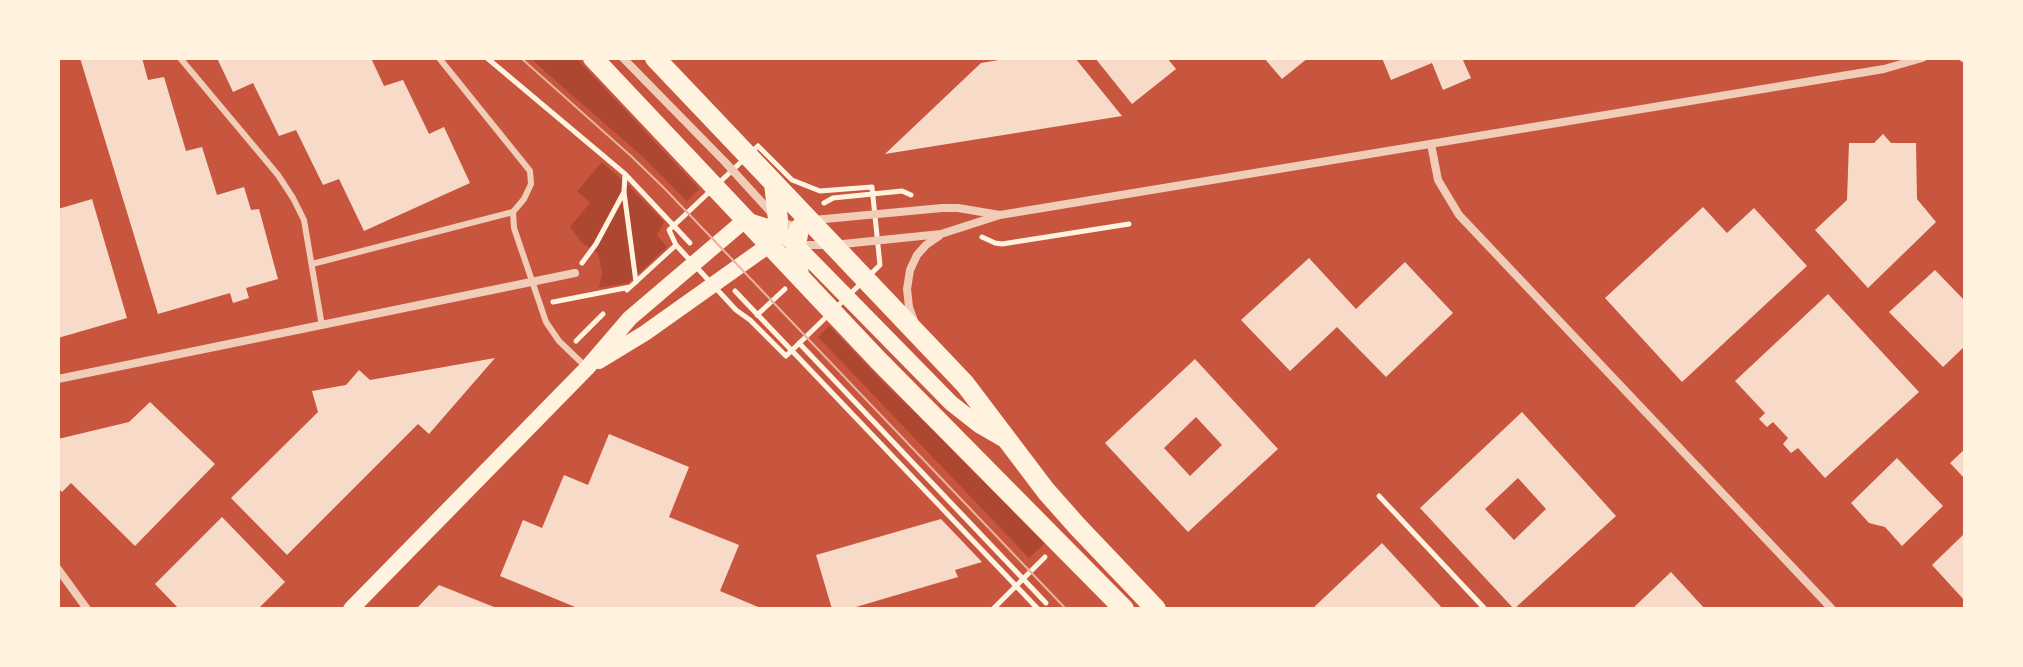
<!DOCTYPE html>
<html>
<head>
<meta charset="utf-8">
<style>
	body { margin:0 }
	#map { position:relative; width:2023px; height:667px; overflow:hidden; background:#c8553d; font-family:"Open Sans",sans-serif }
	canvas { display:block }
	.frame { position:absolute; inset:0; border:60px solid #fff3e0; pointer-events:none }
</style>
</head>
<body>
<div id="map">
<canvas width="2023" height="667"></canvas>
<div class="frame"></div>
</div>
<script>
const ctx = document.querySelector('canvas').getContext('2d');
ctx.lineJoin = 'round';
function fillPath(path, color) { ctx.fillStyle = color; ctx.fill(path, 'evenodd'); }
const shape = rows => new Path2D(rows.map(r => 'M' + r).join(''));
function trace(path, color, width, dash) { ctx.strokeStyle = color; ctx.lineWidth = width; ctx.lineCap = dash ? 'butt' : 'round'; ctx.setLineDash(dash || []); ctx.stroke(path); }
fillPath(shape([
	[531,58,576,58,699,189,687,201,642,156,549,75],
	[602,162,630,187,664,222,657,235,667,247,628,283,599,288,602,273,598,253,582,243,570,227,590,203,577,191],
	[829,326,885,384,1048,540,1029,558,818,337]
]), '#ae4732');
fillPath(shape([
	[80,58,142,58,148,80,164,77,186,151,202,147,217,195,244,187,251,210,259,209,278,279,246,288,249,298,233,303,230,293,158,314],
	[217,58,371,58,384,86,403,80,429,134,444,127,470,183,364,231,339,179,323,185,296,130,279,136,253,83,233,92],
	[1011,58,1075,58,1122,116,885,154,981,63],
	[1095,58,1167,58,1176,69,1132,104],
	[1264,58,1308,58,1282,79],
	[1382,58,1462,58,1471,78,1443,90,1432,63,1391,80],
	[1883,134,1891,143,1916,143,1917,199,1936,222,1868,288,1815,230,1847,200,1849,143,1874,143],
	[92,199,127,318,58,338,58,209],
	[1703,207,1727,233,1754,208,1807,266,1682,382,1605,298],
	[1309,258,1356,309,1405,262,1453,313,1386,377,1337,327,1290,371,1241,320],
	[1935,270,1965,301,1965,346,1943,367,1889,312],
	[1828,294,1919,392,1825,478,1798,448,1791,453,1783,444,1788,438,1773,422,1767,427,1759,419,1765,413,1735,381],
	[495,358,429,434,418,424,287,555,231,498,318,412,312,391,346,385,359,370,370,380],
	[1195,359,1278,449,1188,532,1105,443],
	[1196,417,1222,445,1190,476,1164,448],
	[150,402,215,464,135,546,71,483,62,492,58,488,58,439,129,422],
	[1522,412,1616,516,1514,609,1420,508],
	[1518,478,1546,509,1514,540,1485,509],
	[609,434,689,467,669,517,739,545,720,591,763,609,580,609,500,576,523,520,542,528,564,475,588,485],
	[1965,449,1965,479,1950,463],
	[1897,458,1943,506,1902,546,1885,527,1869,523,1851,503],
	[222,517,285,582,258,609,179,609,155,584],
	[941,519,982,562,955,570,958,577,849,609,832,609,816,555],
	[1965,533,1965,601,1932,565],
	[1382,543,1443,609,1312,609],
	[1671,572,1705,609,1632,609],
	[439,585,499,609,416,609]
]), '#f7dbc8');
trace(shape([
	[487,58,625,174,690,243],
	[758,146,792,180,820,191,872,187,880,265,786,356,750,320,736,310,676,245,669,230,758,146],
	[625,174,624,192,636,282],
	[824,203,833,198,902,191,911,195],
	[982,237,995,243,1002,244,1129,224],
	[582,263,596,244,624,192],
	[627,290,676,245],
	[735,291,1038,609],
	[553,302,630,287],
	[757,315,785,289],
	[576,341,603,314],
	[799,343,1046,603],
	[1379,496,1485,609],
	[993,609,1045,557]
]), '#fff3e0', 5);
trace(shape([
	[180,58,278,175,293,198,304,220,322,326],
	[513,212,514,228,546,322,559,341,587,368],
	[312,264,513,212,524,199,531,184,530,171,439,58]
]), '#f1ccb7', 6);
trace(shape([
	[623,58,725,162,778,220,799,229],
	[1963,58,1965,59],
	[1431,144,1438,180,1459,215,1832,609],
	[814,220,942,208,958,208,1000,215],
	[798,245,833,245,941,234,1000,215,1884,69,1922,58],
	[914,321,909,307,907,289,910,270,917,255,926,245,939,236],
	[58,379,575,273],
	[58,569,87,609]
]), '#f1ccb7', 8);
trace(shape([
	[745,220,777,230,796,245,951,403,979,425,1005,440],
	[599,361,645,333,769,245],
	[351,609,587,368,630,318,745,220]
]), '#fff3e0', 16);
trace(shape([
	[593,58,878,360,1124,609],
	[655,58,965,384,1046,491,1077,526,1156,609],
	[769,245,777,230,778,220,774,183],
	[799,276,796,245,799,229,809,220]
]), '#fff3e0', 20);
trace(shape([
	[521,58,631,156,665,189,1066,609]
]), '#e9b49f', 2);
</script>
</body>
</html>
